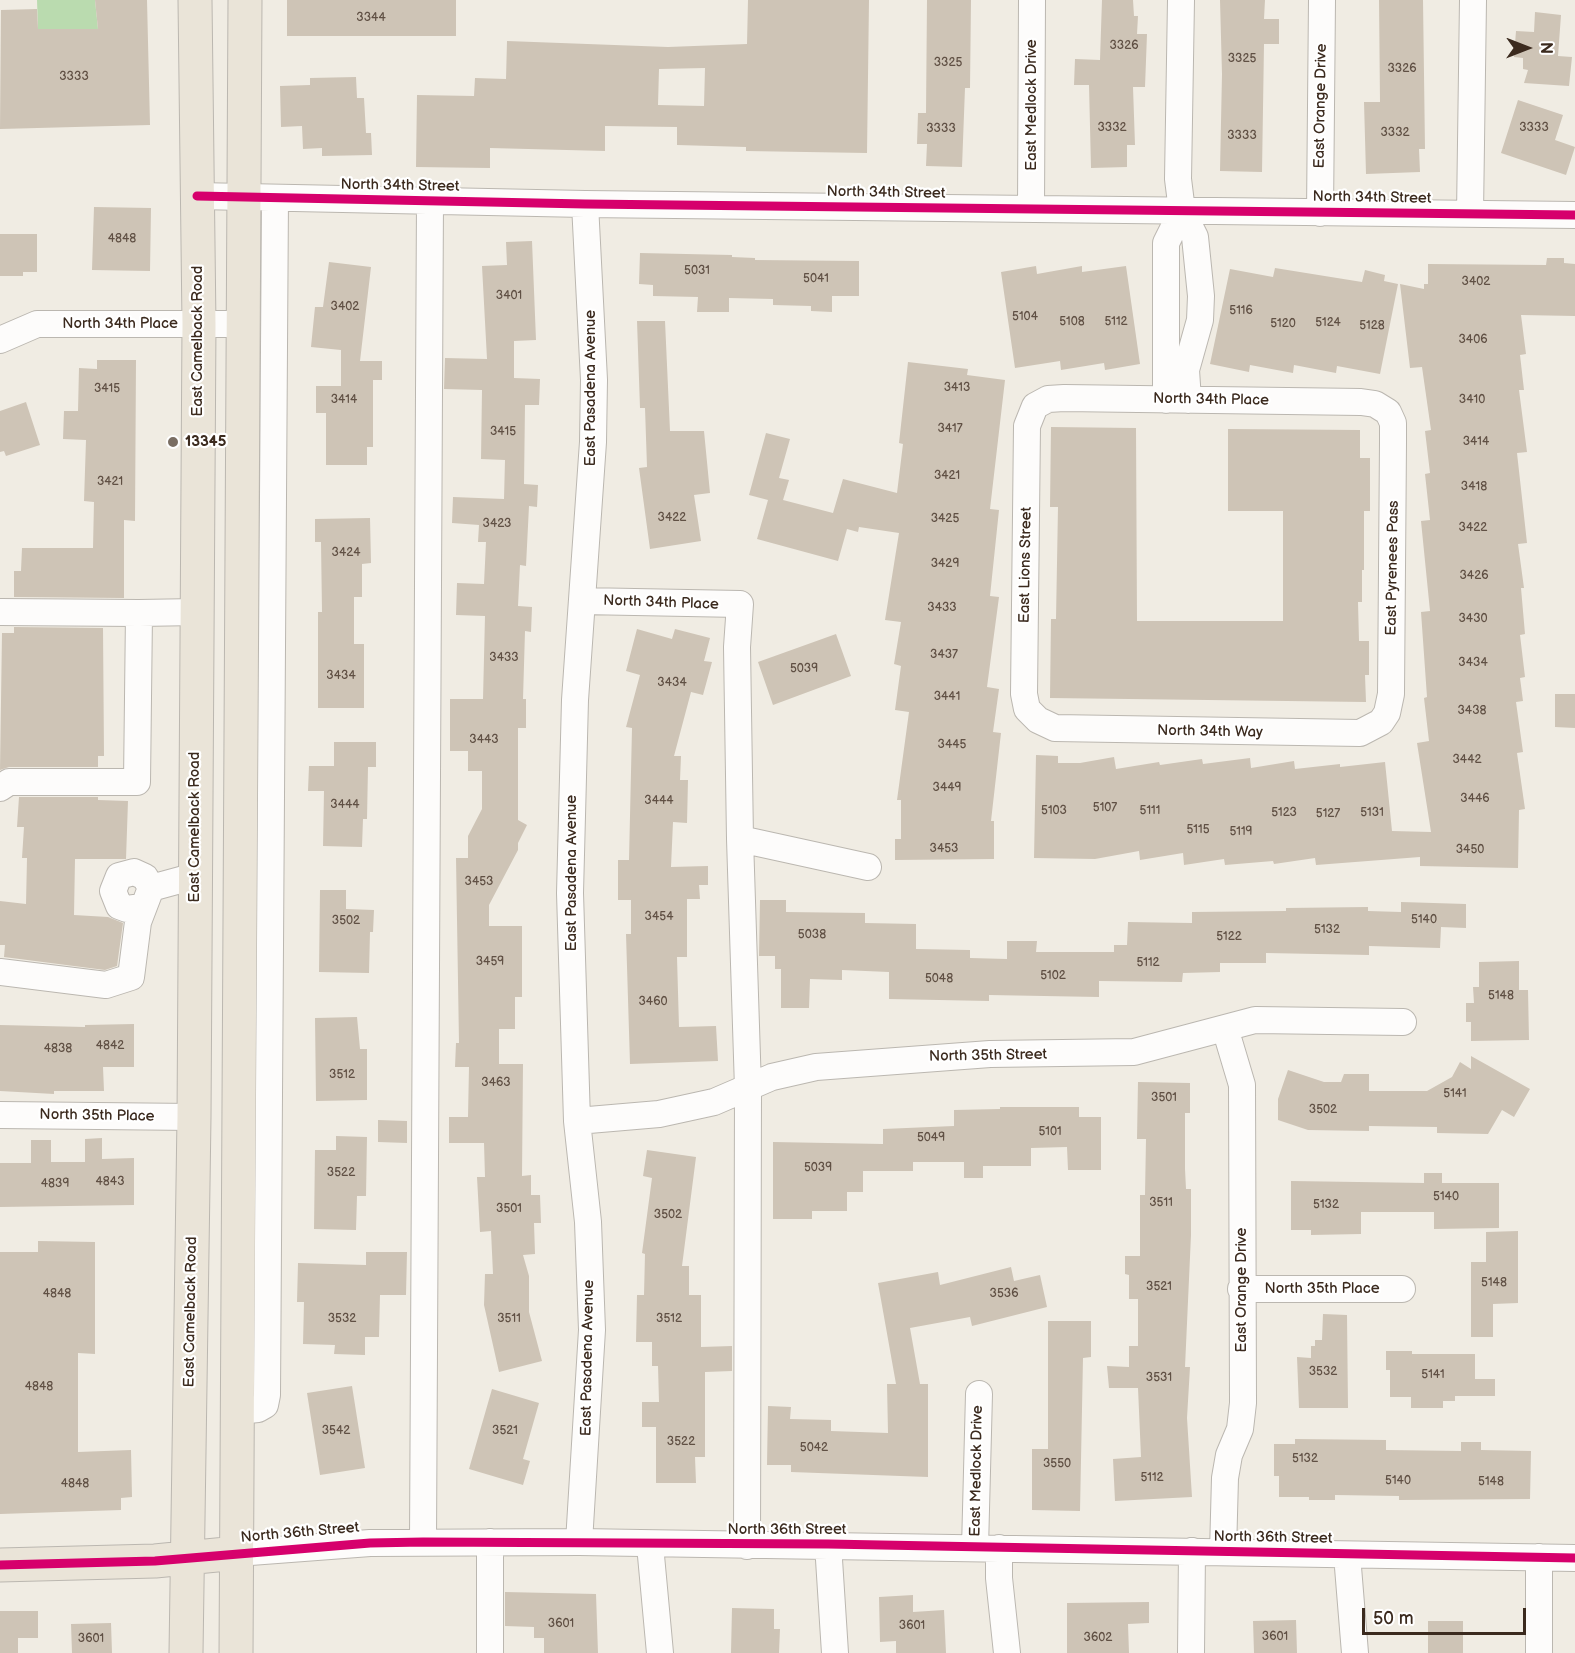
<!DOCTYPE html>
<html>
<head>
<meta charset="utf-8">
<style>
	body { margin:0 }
	#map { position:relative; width:1575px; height:1653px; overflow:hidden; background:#f0ece3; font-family:"Balsamiq Sans",sans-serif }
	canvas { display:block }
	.north { position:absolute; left:1497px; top:18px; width:60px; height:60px; -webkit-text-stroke:4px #fff; paint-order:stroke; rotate:90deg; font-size:16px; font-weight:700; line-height:24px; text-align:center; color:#3b2a1e }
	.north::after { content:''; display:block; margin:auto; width:21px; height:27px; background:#3b2a1e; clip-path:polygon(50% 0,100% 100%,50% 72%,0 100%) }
	.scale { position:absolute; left:1362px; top:1608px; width:164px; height:27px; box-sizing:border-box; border:3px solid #3b2a1e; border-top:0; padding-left:8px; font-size:18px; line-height:21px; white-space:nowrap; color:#3b2a1e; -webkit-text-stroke:4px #fff; paint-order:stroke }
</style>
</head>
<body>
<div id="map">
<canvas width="1575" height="1653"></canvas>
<div class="north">N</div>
<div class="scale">50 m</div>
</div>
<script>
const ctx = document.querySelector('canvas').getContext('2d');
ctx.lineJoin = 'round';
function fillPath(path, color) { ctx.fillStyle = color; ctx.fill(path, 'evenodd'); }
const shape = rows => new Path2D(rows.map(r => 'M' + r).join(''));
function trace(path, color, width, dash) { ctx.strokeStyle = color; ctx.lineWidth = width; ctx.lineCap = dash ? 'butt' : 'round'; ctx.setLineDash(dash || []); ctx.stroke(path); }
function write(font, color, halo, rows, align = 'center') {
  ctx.font = font + ' "Balsamiq Sans",sans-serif'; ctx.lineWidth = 4.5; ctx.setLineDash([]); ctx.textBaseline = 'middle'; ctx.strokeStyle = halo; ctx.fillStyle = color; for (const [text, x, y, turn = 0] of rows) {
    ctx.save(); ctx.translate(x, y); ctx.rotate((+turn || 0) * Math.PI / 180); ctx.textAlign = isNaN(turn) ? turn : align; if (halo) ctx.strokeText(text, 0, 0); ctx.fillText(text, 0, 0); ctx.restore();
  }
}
fillPath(shape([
	[37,0,95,0,98,29,38,29]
]), '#badbaf');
fillPath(shape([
	[95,0,147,0,150,125,0,129,1,10,37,9,38,29,98,29],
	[287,0,456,0,456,36,287,36],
	[748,0,869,0,867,153,746,151,746,147,677,145,677,127,605,126,605,151,490,148,490,168,416,167,417,95,474,96,475,78,506,79,507,41,668,47,747,44],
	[705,68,704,106,658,105,659,69],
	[927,0,971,0,970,88,965,88,962,167,926,166,927,144,917,144,918,113,926,113],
	[1102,0,1133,0,1134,16,1138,16,1137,34,1147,34,1145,87,1133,87,1135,145,1127,145,1127,167,1091,168,1089,85,1074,85,1075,59,1100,60],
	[1220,0,1265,0,1264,19,1279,19,1279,44,1264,44,1262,172,1220,171,1222,74],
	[1379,0,1423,0,1425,149,1419,149,1420,172,1366,174,1364,102,1380,102],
	[1535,12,1561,15,1558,56,1572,57,1569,86,1524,83,1528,70,1523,69,1523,58,1514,57,1516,31,1534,32],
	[356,77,357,98,364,98,366,133,371,133,372,155,322,156,322,148,303,149,302,126,281,127,280,86,310,85,310,78],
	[1518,100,1563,115,1555,140,1575,147,1566,175,1501,153],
	[94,207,151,208,150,271,92,270],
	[0,234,37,234,37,272,23,272,23,276,0,276],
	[532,241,536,340,514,341,514,378,540,379,539,405,525,405,524,484,538,485,537,507,529,506,526,566,520,565,518,606,532,607,531,632,525,631,523,699,526,699,526,728,518,728,518,820,527,825,518,843,518,850,489,905,489,926,522,926,522,997,515,997,515,1029,499,1029,499,1064,523,1064,522,1176,531,1175,531,1195,540,1195,541,1223,534,1223,535,1254,523,1255,529,1276,529,1312,542,1361,499,1372,484,1305,485,1274,493,1274,491,1231,480,1232,477,1177,485,1177,484,1143,449,1143,449,1117,468,1117,469,1067,455,1067,456,1043,459,1043,456,858,468,858,468,836,482,809,482,771,468,771,468,751,450,751,450,699,483,699,485,616,456,615,457,583,484,584,486,542,478,542,479,525,452,523,453,497,504,499,505,460,481,459,482,390,444,389,445,358,487,359,482,266,507,265,506,242],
	[640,253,732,255,732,257,755,258,755,260,859,261,859,296,832,296,832,312,811,311,811,306,773,305,773,299,729,298,729,312,697,312,698,297,653,296,653,285,639,284],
	[1547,258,1564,258,1564,263,1575,264,1575,316,1521,315,1526,354,1520,355,1524,390,1519,390,1527,452,1517,453,1527,543,1518,544,1524,588,1521,588,1525,634,1520,635,1525,677,1520,678,1523,701,1516,702,1523,752,1517,753,1525,809,1519,810,1518,868,1420,866,1420,857,1316,865,1315,858,1274,864,1273,861,1225,865,1224,859,1184,865,1183,853,1140,860,1139,851,1095,859,1034,858,1036,755,1058,756,1058,763,1080,763,1114,757,1116,769,1159,762,1160,765,1202,759,1203,764,1250,758,1251,768,1294,761,1295,769,1340,764,1340,767,1385,762,1392,831,1431,832,1417,743,1429,741,1424,698,1427,697,1421,612,1430,611,1421,521,1430,520,1425,474,1430,473,1425,431,1431,430,1422,367,1410,368,1400,284,1424,289,1424,284,1428,284,1428,264,1546,265],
	[329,262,371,267,360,361,382,361,382,380,373,380,373,447,367,447,367,465,326,465,326,413,316,413,316,386,341,386,341,350,311,347,315,307,323,307],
	[1036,266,1037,274,1082,266,1082,272,1126,266,1140,364,1105,370,1104,363,1061,370,1060,361,1015,368,1001,272],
	[1275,268,1362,282,1365,270,1385,275,1384,281,1398,284,1380,374,1337,366,1336,373,1294,365,1293,373,1250,365,1249,372,1210,364,1230,269,1273,277],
	[637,321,665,321,670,431,704,431,710,493,694,495,701,541,650,549,639,468,647,467,645,408,640,408],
	[97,360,136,360,135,521,124,520,124,598,14,597,14,571,21,571,22,548,93,548,94,502,84,501,86,440,63,439,64,411,78,411,79,368,97,369],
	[908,362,968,369,967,375,1005,380,990,509,999,510,990,596,999,597,987,687,999,689,993,732,1001,733,991,821,994,821,994,859,895,860,895,839,901,839,901,800,897,800,909,712,895,710,901,666,894,664,901,622,885,620,899,533,859,527,858,532,847,529,838,561,757,539,768,500,749,495,766,433,790,439,779,478,789,480,783,500,833,513,843,479,897,493,903,444,899,443],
	[26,402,40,445,6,456,4,451,0,452,0,411],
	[1051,427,1136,428,1137,621,1283,621,1283,511,1228,511,1228,429,1360,430,1360,458,1370,458,1370,511,1364,511,1364,570,1362,570,1362,602,1358,602,1359,641,1369,641,1369,675,1365,675,1366,702,1050,698,1051,619,1056,619,1058,507,1050,507],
	[370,518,371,563,362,564,362,597,354,597,354,644,364,644,364,708,318,708,318,612,322,612,321,542,315,542,315,519],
	[14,627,103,628,104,756,98,756,98,767,9,767,0,770,2,633,14,633],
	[637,629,672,639,675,629,710,638,704,661,712,662,703,695,691,692,674,756,681,756,680,780,688,780,687,823,673,822,671,867,708,866,708,885,699,885,700,899,687,899,687,957,677,957,679,1027,716,1026,718,1061,630,1064,626,934,631,934,631,900,618,900,618,860,629,860,632,728,626,727,640,675,626,671],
	[836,634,851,676,773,705,758,662],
	[1555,694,1575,694,1575,728,1555,727],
	[334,742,376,742,376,767,368,767,367,819,363,819,362,847,323,846,324,791,308,791,309,766,334,766],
	[19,797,98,797,98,800,128,801,126,859,75,859,74,915,108,917,123,923,117,966,105,970,4,957,5,945,0,945,0,901,26,904,27,858,22,858,24,827,17,827],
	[320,890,346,890,346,909,374,910,373,932,370,932,369,973,319,972],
	[760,900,786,900,786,912,865,913,865,923,916,924,916,949,970,950,970,958,1007,959,1007,941,1037,941,1036,952,1114,952,1114,945,1127,945,1128,922,1192,923,1192,912,1286,911,1286,908,1368,907,1368,911,1401,912,1401,902,1466,904,1466,928,1441,927,1440,948,1369,946,1369,955,1266,953,1266,963,1220,963,1220,972,1183,973,1182,982,1099,981,1099,997,989,995,989,1001,889,999,889,972,842,970,842,980,810,979,809,1008,781,1008,781,969,775,969,775,956,759,956],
	[1519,961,1519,990,1528,990,1529,1040,1471,1041,1471,1022,1466,1022,1466,1003,1474,1003,1473,987,1479,987,1479,962],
	[357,1017,360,1049,367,1049,367,1100,316,1101,315,1018],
	[134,1024,134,1067,103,1067,104,1091,54,1091,54,1094,0,1091,0,1025,85,1027,85,1025],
	[1471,1056,1530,1089,1514,1117,1502,1110,1488,1134,1437,1133,1437,1127,1369,1126,1369,1131,1308,1130,1278,1120,1278,1099,1288,1070,1324,1082,1341,1082,1344,1074,1369,1074,1369,1091,1427,1091,1452,1077,1460,1062,1471,1069],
	[1138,1082,1190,1083,1190,1113,1185,1113,1185,1169,1186,1189,1191,1189,1191,1235,1185,1367,1190,1367,1187,1418,1192,1497,1115,1501,1113,1459,1141,1457,1138,1388,1109,1388,1107,1366,1129,1367,1129,1346,1138,1346,1138,1299,1129,1299,1129,1275,1125,1274,1125,1256,1140,1256,1140,1195,1145,1195,1146,1139,1137,1139],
	[1000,1107,1079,1107,1079,1117,1101,1117,1101,1170,1068,1170,1067,1147,1031,1148,1031,1166,983,1166,983,1178,964,1178,964,1162,913,1162,913,1171,863,1171,863,1192,847,1192,847,1211,812,1211,812,1219,773,1219,773,1142,883,1144,883,1129,954,1126,954,1110,1000,1109],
	[378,1120,407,1121,407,1143,378,1142],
	[336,1136,367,1137,366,1196,357,1196,356,1230,314,1229,315,1150,336,1150],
	[102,1138,102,1159,134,1158,134,1205,0,1207,0,1163,31,1163,31,1140,51,1140,51,1162,85,1162,85,1139],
	[647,1150,696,1157,682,1266,689,1266,689,1295,701,1295,701,1347,732,1346,732,1371,705,1372,705,1457,695,1457,696,1483,656,1483,656,1427,642,1427,642,1402,659,1402,658,1366,652,1366,652,1342,636,1342,637,1295,644,1295,645,1254,642,1253,652,1178,643,1176],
	[1424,1173,1442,1173,1442,1183,1499,1183,1499,1228,1434,1229,1434,1212,1361,1212,1361,1234,1311,1235,1311,1230,1291,1230,1291,1181,1424,1183],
	[1518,1231,1518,1303,1493,1304,1493,1337,1471,1337,1471,1262,1486,1262,1486,1232],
	[38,1241,95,1242,95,1354,78,1353,78,1452,131,1450,132,1497,121,1498,121,1510,0,1514,0,1252,38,1252],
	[366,1252,407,1252,406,1295,380,1295,379,1337,365,1337,365,1355,334,1354,335,1345,303,1344,304,1302,297,1302,298,1263,366,1265],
	[1011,1267,1014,1281,1040,1275,1047,1307,972,1326,970,1317,910,1328,920,1384,928,1384,928,1477,791,1472,791,1465,767,1465,768,1406,791,1407,790,1419,831,1420,831,1431,888,1433,887,1384,896,1384,878,1283,938,1272,940,1285],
	[1323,1314,1347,1315,1348,1408,1299,1408,1297,1357,1311,1358,1311,1346,1315,1346,1315,1340,1322,1340],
	[1048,1321,1091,1321,1091,1357,1083,1358,1080,1511,1032,1510,1032,1449,1048,1449],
	[1386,1351,1412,1351,1412,1354,1475,1354,1475,1379,1495,1379,1495,1396,1455,1396,1455,1401,1443,1401,1443,1408,1411,1408,1411,1397,1390,1397,1390,1370,1386,1370],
	[352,1386,365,1468,320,1475,307,1393],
	[492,1389,539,1403,523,1459,530,1461,523,1485,469,1469],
	[1295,1439,1386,1440,1386,1450,1461,1451,1461,1442,1481,1442,1481,1450,1531,1451,1530,1499,1399,1500,1399,1496,1335,1495,1335,1500,1309,1500,1309,1497,1279,1497,1279,1476,1274,1476,1274,1444,1295,1444],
	[505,1592,596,1594,598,1653,544,1653,544,1638,534,1638,534,1627,505,1626],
	[913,1595,913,1612,944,1610,946,1653,896,1653,896,1641,880,1642,879,1597],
	[1149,1602,1149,1623,1128,1624,1129,1653,1067,1653,1067,1603],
	[732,1608,774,1609,774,1629,780,1629,779,1653,731,1653],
	[0,1611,38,1611,38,1638,18,1638,18,1653,0,1653],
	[1296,1620,1297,1653,1254,1653,1253,1621],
	[1428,1621,1463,1621,1463,1653,1428,1653],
	[111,1623,112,1653,72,1653,71,1624]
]), '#cec4b6');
const minor = shape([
	[1181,0,1178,179,1182,211,1195,237,1201,296,1200,320,1186,370,1188,400],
	[197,196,585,204,1575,215],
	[1031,209,1032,0],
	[1320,213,1322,0],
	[1470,214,1473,0],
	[0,340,37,324,244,324],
	[1064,398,1361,402,1375,404,1388,412,1393,423,1393,442,1391,694,1387,713,1381,722,1360,733,1055,728,1038,720,1027,709,1024,694,1027,426,1035,406,1048,399,1064,398],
	[1166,400,1166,243,1182,211],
	[582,601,740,604,737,647,740,839,748,1088,747,1546],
	[0,612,139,613],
	[0,788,9,782,137,782,139,613,197,612],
	[740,839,868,867],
	[142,907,127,909,119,906,113,891,119,876,134,872,145,877,151,888],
	[0,972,106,985,131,977,138,922,151,888,195,876],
	[0,1115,194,1117],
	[577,1121,659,1114,714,1102,772,1077,816,1067,990,1054,1134,1052,1255,1020,1403,1022],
	[1241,1289,1402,1289],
	[238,1411,258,1409,265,1405,267,1395,275,198],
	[423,1542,430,201],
	[579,1542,592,1330,588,1222,577,1121,570,893,575,700,593,442,594,380,585,204],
	[828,1544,835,1653],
	[650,1545,660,1653],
	[975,1548,979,1394],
	[999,1548,999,1578,1007,1653],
	[1223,1552,1225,1478,1229,1455,1240,1429,1243,1403,1242,1085,1225,1028],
	[237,1553,370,1543,579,1542,1575,1558],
	[1347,1555,1355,1653],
	[1539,1557,1539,1653],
	[490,1653,490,1542],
	[1191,1653,1192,1551]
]);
const major = shape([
	[0,1565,155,1561,237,1553],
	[186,1653,194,1117,199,324,195,0],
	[236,1653,245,0]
]);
trace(minor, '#bbb7b0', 28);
trace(major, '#bbb7b0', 35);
trace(minor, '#fdfcfb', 26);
trace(major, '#eae4d8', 33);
trace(shape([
	[197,196,585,204,1575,215],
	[0,1565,155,1561,370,1543,423,1542,828,1544,1575,1558]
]), '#d6006c', 9);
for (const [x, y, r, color] of [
	[173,442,6,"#7a6e63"]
]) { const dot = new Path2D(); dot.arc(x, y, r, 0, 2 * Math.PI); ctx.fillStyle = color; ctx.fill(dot); trace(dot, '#fff', 2); }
write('12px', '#605044', null, [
	["3344",371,18],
	["3326",1124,46],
	["3325",1242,59],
	["3325",948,63],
	["3326",1402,69],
	["3333",74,77],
	["3332",1112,128],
	["3333",1534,128],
	["3333",941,129],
	["3332",1395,133],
	["3333",1242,136],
	["4848",122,239],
	["5031",697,271],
	["5041",816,279],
	["3402",1476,282],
	["3401",509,296],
	["3402",345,307],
	["5116",1241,311],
	["5104",1025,317],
	["5108",1072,322],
	["5112",1116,322],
	["5124",1328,323],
	["5120",1283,324],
	["5128",1372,326],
	["3406",1473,340],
	["3413",957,388],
	["3415",107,389],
	["3414",344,400],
	["3410",1472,400],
	["3417",950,429],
	["3415",503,432],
	["3414",1476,442],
	["3421",947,476],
	["3421",110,482],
	["3418",1474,487],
	["3422",672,518],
	["3425",945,519],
	["3423",497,524],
	["3422",1473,528],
	["3424",346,553],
	["3429",945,564],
	["3426",1474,576],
	["3433",942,608],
	["3430",1473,619],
	["3437",944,655],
	["3433",504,658],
	["3434",1473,663],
	["5039",804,669],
	["3434",341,676],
	["3434",672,683],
	["3441",947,697],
	["3438",1472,711],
	["3443",484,740],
	["3445",952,745],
	["3442",1467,760],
	["3449",947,788],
	["3446",1475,799],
	["3444",659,801],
	["3444",345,805],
	["5107",1105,808],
	["5103",1054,811],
	["5111",1150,811],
	["5123",1284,813],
	["5131",1372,813],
	["5127",1328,814],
	["5115",1198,830],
	["5119",1241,832],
	["3453",944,849],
	["3450",1470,850],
	["3453",479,882],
	["3454",659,917],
	["5140",1424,920],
	["3502",346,921],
	["5132",1327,930],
	["5038",812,935],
	["5122",1229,937],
	["3459",490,962],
	["5112",1148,963],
	["5102",1053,976],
	["5048",939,979],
	["5148",1501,996],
	["3460",653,1002],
	["4842",110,1046],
	["4838",58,1049],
	["3512",342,1075],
	["3463",496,1083],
	["5141",1455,1094],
	["3501",1164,1098],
	["3502",1323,1110],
	["5101",1050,1132],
	["5049",931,1138],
	["5039",818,1168],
	["3522",341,1173],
	["4843",110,1182],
	["4839",55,1184],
	["5140",1446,1197],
	["3511",1161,1203],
	["5132",1326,1205],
	["3501",509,1209],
	["3502",668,1215],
	["5148",1494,1283],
	["3521",1159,1287],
	["4848",57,1294],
	["3536",1004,1294],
	["3532",342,1319],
	["3511",509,1319],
	["3512",669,1319],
	["3532",1323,1372],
	["5141",1433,1375],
	["3531",1159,1378],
	["4848",39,1387],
	["3542",336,1431],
	["3521",505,1431],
	["3522",681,1442],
	["5042",814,1448],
	["5132",1305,1459],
	["3550",1057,1464],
	["5112",1152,1478],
	["5140",1398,1481],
	["5148",1491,1482],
	["4848",75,1484],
	["3601",561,1624],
	["3601",912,1626],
	["3601",1275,1637],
	["3602",1098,1638],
	["3601",91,1639]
]);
write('15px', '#3b2a1e', '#fff', [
	["East Medlock Drive",1032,105,-90],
	["East Orange Drive",1321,106,-89],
	["North 34th Street",400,186,1],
	["North 34th Street",886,193,1],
	["North 34th Street",1372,198,1],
	["North 34th Place",120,324],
	["East Camelback Road",198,341,-90],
	["East Pasadena Avenue",591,388,-90],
	["North 34th Place",1211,400,1],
	["East Lions Street",1026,565,-89],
	["East Pyrenees Pass",1393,568,-89],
	["North 34th Place",661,603,2],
	["North 34th Way",1210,732,1],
	["East Camelback Road",195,827,-90],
	["East Pasadena Avenue",572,873,-90],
	["North 35th Street",988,1056,-1],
	["North 35th Place",97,1116,1],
	["North 35th Place",1322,1289],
	["East Orange Drive",1242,1290,-90],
	["East Camelback Road",191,1312,-89],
	["East Pasadena Avenue",588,1358,-89],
	["East Medlock Drive",977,1471,-89],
	["North 36th Street",787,1530],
	["North 36th Street",300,1533,-5],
	["North 36th Street",1273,1538,1]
]);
write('bold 15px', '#3b2a1e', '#fff', [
	["13345",185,442]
], 'left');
</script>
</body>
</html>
